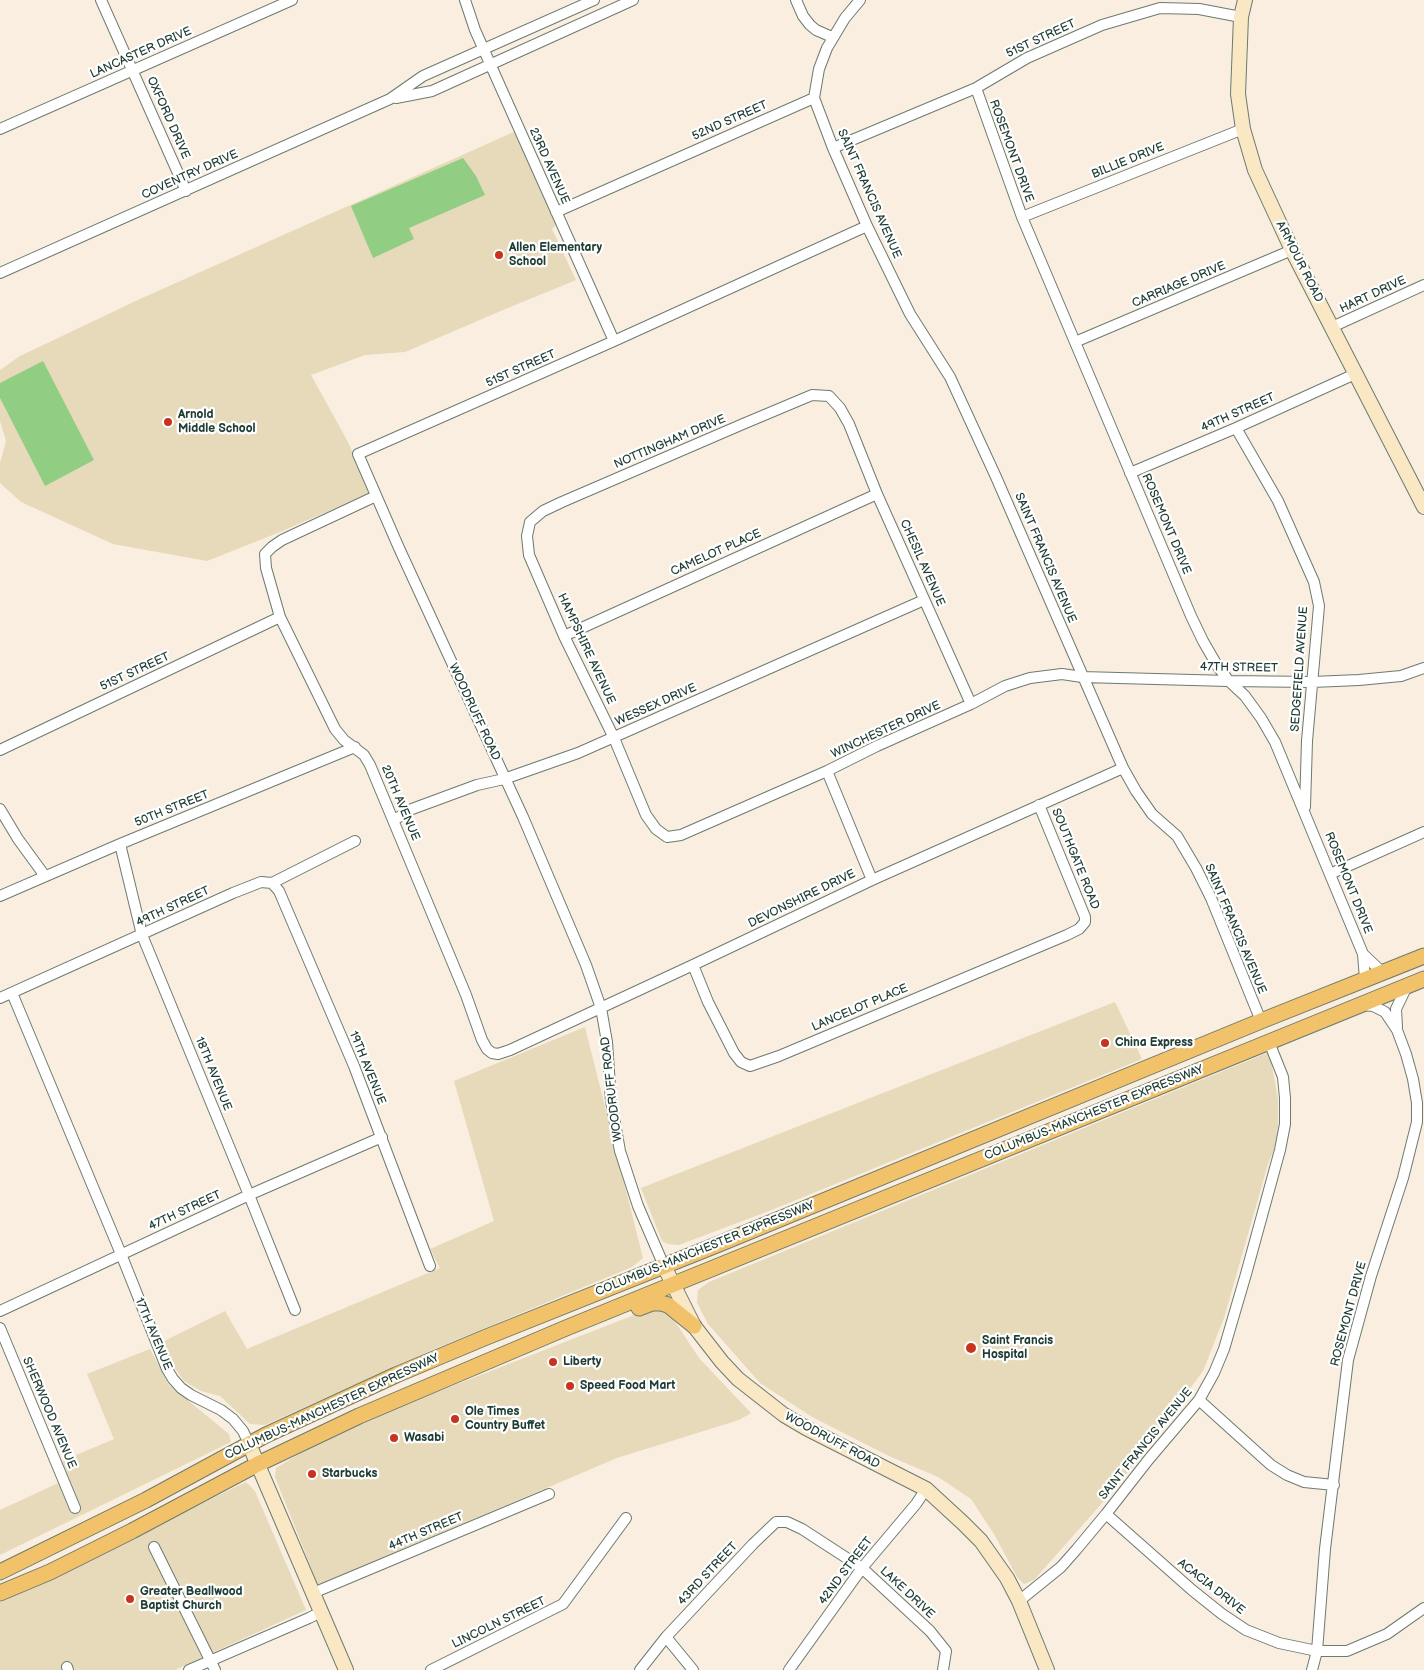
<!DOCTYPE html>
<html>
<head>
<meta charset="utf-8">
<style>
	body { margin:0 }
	canvas { display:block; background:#f9eedf }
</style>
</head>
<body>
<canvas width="1424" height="1670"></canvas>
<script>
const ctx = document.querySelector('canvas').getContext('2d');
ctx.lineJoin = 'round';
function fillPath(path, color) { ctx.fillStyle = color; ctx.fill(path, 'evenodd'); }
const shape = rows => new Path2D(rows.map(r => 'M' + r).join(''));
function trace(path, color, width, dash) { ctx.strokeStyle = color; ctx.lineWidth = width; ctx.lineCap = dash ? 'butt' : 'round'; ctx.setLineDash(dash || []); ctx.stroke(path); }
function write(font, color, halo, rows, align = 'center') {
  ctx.font = font + ' "Balsamiq Sans",sans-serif'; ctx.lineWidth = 4.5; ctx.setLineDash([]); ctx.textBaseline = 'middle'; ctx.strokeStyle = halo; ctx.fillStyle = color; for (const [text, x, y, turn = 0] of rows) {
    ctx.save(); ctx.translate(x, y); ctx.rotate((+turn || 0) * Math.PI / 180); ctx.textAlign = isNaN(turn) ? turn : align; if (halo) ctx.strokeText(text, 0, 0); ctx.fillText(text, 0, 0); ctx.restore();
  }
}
fillPath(shape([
	[516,131,556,225,552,229,576,280,503,310,405,352,365,355,311,375,348,442,370,493,280,532,207,561,113,544,21,502,0,483,0,463,6,441,0,421,0,370,20,356,140,299],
	[1115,1002,1142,1059,774,1209,679,1245,668,1244,662,1241,641,1188],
	[585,1027,643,1258,632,1267,432,1350,265,1425,250,1424,220,1396,201,1391,184,1381,169,1360,162,1342,225,1311,247,1349,440,1268,430,1249,494,1221,454,1081],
	[1267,1053,1271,1061,1278,1099,1278,1127,1275,1147,1268,1164,1224,1318,1203,1371,1118,1485,1034,1580,1024,1584,1017,1577,994,1534,971,1499,938,1477,889,1456,812,1417,760,1383,708,1324,697,1303,698,1290,709,1282],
	[652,1308,668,1311,699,1358,751,1413,739,1420,617,1458,318,1585,275,1477,276,1468,321,1441,391,1410],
	[150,1349,169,1385,229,1434,231,1442,0,1555,0,1510,69,1478,62,1461,114,1439,87,1374],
	[246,1482,255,1491,306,1610,175,1670,73,1670,72,1667,65,1670,0,1670,0,1602]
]), '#e6daba');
fillPath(shape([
	[463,158,476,176,485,195,409,228,414,239,373,258,351,206],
	[43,361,94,460,45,486,0,398,0,383]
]), '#91cd82');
const street = shape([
	[101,0,186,191],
	[465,0,475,30,614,341],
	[796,0,803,16,810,25,816,30,832,37],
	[976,88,1022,217,1191,616,1203,641,1218,667,1229,681,1245,696,1261,718,1275,742,1363,954,1365,979],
	[396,98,432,91,633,0],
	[814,98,833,148,867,226,910,314,950,377,996,477,1123,768,1136,791,1152,814,1177,836,1196,868,1211,898,1261,1021],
	[0,129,292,0],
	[833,148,976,88,1027,58,1102,25,1160,8,1199,9,1241,17],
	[556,212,814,98,819,69,827,48,845,18,860,0],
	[1022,217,1243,129],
	[0,273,390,99,423,76,594,0],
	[1332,327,1424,285],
	[1075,342,1292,250],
	[1236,428,1278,501,1314,582,1319,606,1307,741,1305,807],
	[1130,473,1236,428,1355,374],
	[376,496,282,540,272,547,265,554,266,568,280,617,335,729,344,740,364,755,370,765,466,995,482,1040,487,1049,492,1053,498,1054,510,1050,693,965,872,880,1123,768],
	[564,636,877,494],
	[971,704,877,494,849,424,840,408,829,396,812,395,743,424,562,502,543,511,530,522,527,536,529,555,564,636,614,738,646,815,656,829,667,837,681,835,827,771,877,746,971,704,1005,686,1030,678,1062,674,1082,677,1229,681,1312,682,1359,680,1401,676,1424,668],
	[0,750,280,617],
	[827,771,872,880],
	[0,809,18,839,45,876],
	[394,820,412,809,477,785,504,779,578,753,924,600],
	[120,844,142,935,249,1195,295,1310],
	[1330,874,1424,832],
	[272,883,279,891,354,1066,430,1266],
	[0,896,120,844,355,747],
	[1363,954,1382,972],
	[693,965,708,1002,734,1053,741,1062,750,1066,779,1056,1067,935,1079,929,1085,922,1085,917,1039,805],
	[12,993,121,1254,167,1369,173,1379,181,1388,191,1395,221,1410,233,1419,243,1431,249,1444],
	[0,998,233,893,261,882,272,883,355,841],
	[1397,1027,1396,1009,1407,986],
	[664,1266,638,1206,620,1151,611,1101,607,1042,601,1008,586,965,523,817,399,548,358,454,614,341,867,226],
	[0,1311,249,1195,382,1137],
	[0,1328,75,1508],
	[1199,1400,1271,1465,1287,1475,1304,1482,1334,1485],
	[1106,1514,1192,1590,1222,1614,1246,1630,1279,1643,1317,1651,1347,1651,1387,1634,1424,1608],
	[154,1547,215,1670],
	[313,1593,549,1494],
	[1019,1601,1061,1567,1076,1550,1106,1514,1149,1459,1199,1400,1214,1373,1224,1349,1246,1274,1280,1150,1285,1124,1285,1098,1283,1077,1269,1042],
	[666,1637,693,1670],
	[67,1667,68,1670],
	[189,1670,309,1618,321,1612],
	[431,1670,563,1604,626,1518],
	[640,1670,666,1637,753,1544,776,1522,787,1522,802,1529,862,1568,930,1631,946,1651,943,1670],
	[789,1670,862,1568,916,1504,926,1489],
	[1312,1670,1317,1651,1325,1549,1348,1360,1371,1276,1403,1178,1417,1122,1417,1103,1413,1079,1406,1054,1397,1030,1385,1012,1373,1006,1362,1005]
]);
const secondary = shape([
	[1245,0,1241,17,1238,94,1243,129,1255,170,1292,250,1424,507],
	[664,1266,694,1326,722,1362,738,1379,784,1415,806,1428,926,1489,963,1523,981,1541,1007,1578,1019,1601,1047,1670],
	[249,1444,346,1670]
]);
const primary = shape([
	[639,1308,652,1303,661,1303,668,1305,694,1326],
	[0,1572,146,1500,266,1435,396,1375,484,1338,719,1244,1261,1021,1424,956],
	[0,1593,50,1572,132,1531,258,1464,359,1416,566,1328,1424,979]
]);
trace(street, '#6b7b70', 12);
trace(secondary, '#6b7b70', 16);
trace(primary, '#6b7b70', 17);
trace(street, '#fff', 10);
trace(secondary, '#fae7c3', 14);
trace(primary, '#f2c26a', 15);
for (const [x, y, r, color] of [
	[499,255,5,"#c8321e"],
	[168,422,5,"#c8321e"],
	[1105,1043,5,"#c8321e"],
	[971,1348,6,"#c8321e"],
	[553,1362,5,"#c8321e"],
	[570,1386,5,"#c8321e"],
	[455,1419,5,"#c8321e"],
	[394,1438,5,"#c8321e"],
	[312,1474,5,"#c8321e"],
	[130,1599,5,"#c8321e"]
]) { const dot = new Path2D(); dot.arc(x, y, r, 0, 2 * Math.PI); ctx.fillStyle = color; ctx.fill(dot); trace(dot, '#fff', 2); }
write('12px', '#1f3d34', '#fff', [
	["51ST STREET",1041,39,-25],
	["LANCASTER DRIVE",141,53,-24],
	["OXFORD DRIVE",168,118,66],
	["52ND STREET",730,121,-24],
	["ROSEMONT DRIVE",1011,151,70],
	["BILLIE DRIVE",1128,161,-22],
	["23RD AVENUE",549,166,66],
	["COVENTRY DRIVE",190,175,-24],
	["SAINT FRANCIS AVENUE",869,194,66],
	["ARMOUR ROAD",1299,262,63],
	["CARRIAGE DRIVE",1179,285,-23],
	["HART DRIVE",1373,295,-25],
	["51ST STREET",521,369,-24],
	["49TH STREET",1238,413,-24],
	["NOTTINGHAM DRIVE",670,442,-23],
	["ROSEMONT DRIVE",1166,524,67],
	["CAMELOT PLACE",716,553,-24],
	["SAINT FRANCIS AVENUE",1045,558,67],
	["CHESIL AVENUE",922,563,66],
	["HAMPSHIRE AVENUE",586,649,65],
	["47TH STREET",1239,668,1],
	["SEDGEFIELD AVENUE",1300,669,-86],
	["51ST STREET",135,672,-25],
	["WESSEX DRIVE",656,705,-24],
	["WOODRUFF ROAD",474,712,65],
	["WINCHESTER DRIVE",886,730,-25],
	["20TH AVENUE",400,803,67],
	["50TH STREET",172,809,-22],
	["SOUTHGATE ROAD",1075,859,68],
	["ROSEMONT DRIVE",1348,883,68],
	["DEVONSHIRE DRIVE",802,899,-26],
	["49TH STREET",173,907,-25],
	["SAINT FRANCIS AVENUE",1235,929,67],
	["LANCELOT PLACE",860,1008,-23],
	["19TH AVENUE",367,1068,68],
	["18TH AVENUE",213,1074,68],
	["WOODRUFF ROAD",612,1089,-97],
	["COLUMBUS-MANCHESTER EXPRESSWAY",1094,1113,-22],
	["47TH STREET",185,1211,-25],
	["COLUMBUS-MANCHESTER EXPRESSWAY",705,1249,-22],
	["ROSEMONT DRIVE",1349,1314,-75],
	["17TH AVENUE",153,1334,67],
	["COLUMBUS-MANCHESTER EXPRESSWAY",332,1407,-25],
	["SHERWOOD AVENUE",49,1413,67],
	["WOODRUFF ROAD",832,1441,28],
	["SAINT FRANCIS AVENUE",1146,1444,-51],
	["44TH STREET",426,1532,-23],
	["42ND STREET",846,1571,-53],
	["43RD STREET",708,1574,-47],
	["ACACIA DRIVE",1211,1587,38],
	["LAKE DRIVE",907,1593,43],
	["LINCOLN STREET",499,1623,-26]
]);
write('bold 12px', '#1f3d34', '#fff', [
	["Allen Elementary",509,248],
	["School",509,262],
	["Arnold",178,415],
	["Middle School",178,429],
	["China Express",1115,1043],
	["Saint Francis",982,1341],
	["Hospital",982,1355],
	["Liberty",563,1362],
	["Speed Food Mart",580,1386],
	["Ole Times",465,1412],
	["Country Buffet",465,1426],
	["Wasabi",404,1438],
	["Starbucks",322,1474],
	["Greater Beallwood",140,1592],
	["Baptist Church",140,1606]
], 'left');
</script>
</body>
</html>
